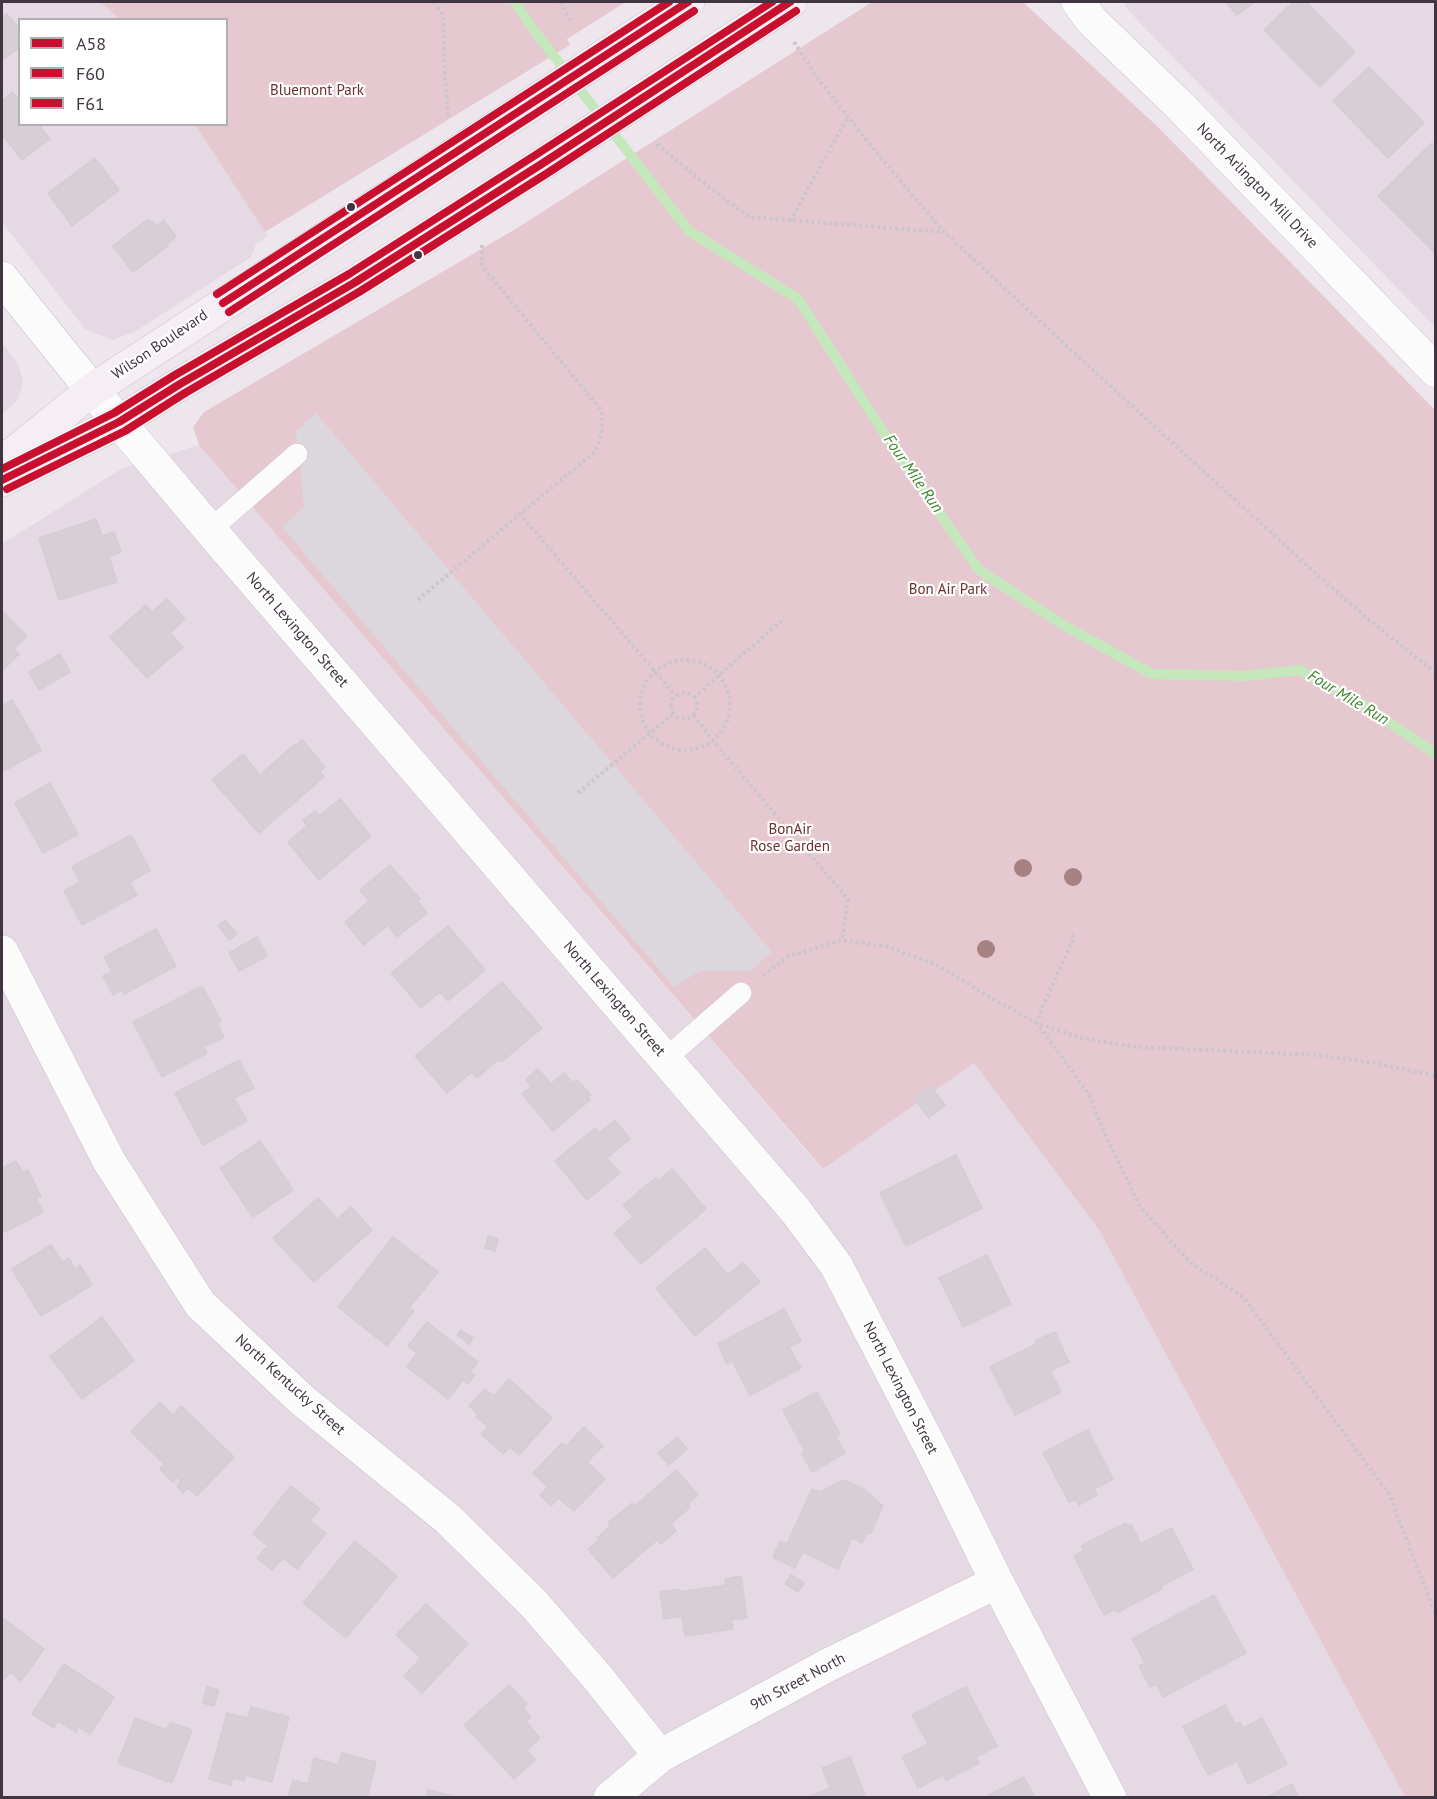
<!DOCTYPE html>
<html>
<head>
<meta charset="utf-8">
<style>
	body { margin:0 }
	#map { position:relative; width:1437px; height:1799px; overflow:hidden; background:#ede7ed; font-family:"PT Sans",sans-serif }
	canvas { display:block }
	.frame { position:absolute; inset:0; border:3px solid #413542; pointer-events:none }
	.legend { position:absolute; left:18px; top:18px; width:210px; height:108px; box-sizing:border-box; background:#fff; border:2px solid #b3aeb3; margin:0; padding:8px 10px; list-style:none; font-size:18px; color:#413542 }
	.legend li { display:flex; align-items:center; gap:12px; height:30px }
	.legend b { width:30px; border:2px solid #b3aeb3 }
</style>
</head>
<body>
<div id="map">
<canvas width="1437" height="1799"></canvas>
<div class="frame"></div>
<ul class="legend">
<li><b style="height:8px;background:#c8102e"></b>A58</li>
<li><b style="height:8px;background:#c8102e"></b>F60</li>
<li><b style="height:8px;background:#c8102e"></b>F61</li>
</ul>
</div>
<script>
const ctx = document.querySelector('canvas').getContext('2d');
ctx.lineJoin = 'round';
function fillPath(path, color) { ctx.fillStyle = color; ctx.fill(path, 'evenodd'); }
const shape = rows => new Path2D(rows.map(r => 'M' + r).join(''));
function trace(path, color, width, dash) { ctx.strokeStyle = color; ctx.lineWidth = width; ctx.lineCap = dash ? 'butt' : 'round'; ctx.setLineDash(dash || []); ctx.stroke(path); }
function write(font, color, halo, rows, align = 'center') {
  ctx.font = font + ' "PT Sans",sans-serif'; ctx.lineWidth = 4.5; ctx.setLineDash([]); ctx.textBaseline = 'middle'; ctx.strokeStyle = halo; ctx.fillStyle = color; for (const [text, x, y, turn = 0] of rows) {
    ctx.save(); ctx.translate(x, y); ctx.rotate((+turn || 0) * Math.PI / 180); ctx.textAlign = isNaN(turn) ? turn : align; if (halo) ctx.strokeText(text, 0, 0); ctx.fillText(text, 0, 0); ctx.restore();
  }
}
fillPath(shape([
	[2,2,100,2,120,19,20,20,20,124,195,125,268,236,256,244,251,257,136,331,113,340,85,329,2,222],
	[1122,2,1435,2,1435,327,1138,21],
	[2,343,19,366,23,382,18,399,10,408,2,414],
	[199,445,822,1169,974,1062,1099,1230,1405,1797,2,1798,2,544,121,469]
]), '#e5d9e4');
fillPath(shape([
	[100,2,626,2,567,39,570,45,265,232,195,125,226,124,226,20,120,19],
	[872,2,1023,2,1158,127,1435,410,1435,1797,1405,1797,1099,1230,974,1063,823,1169,199,445,193,427,204,412,517,228]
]), '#e6c9d0');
fillPath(shape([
	[316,413,772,952,750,971,700,971,674,987,282,527,304,507,296,431]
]), '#dcd7dc');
trace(shape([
	[515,2,530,25,689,231,798,299,889,441,979,570,1063,625,1152,674,1244,676,1300,670,1360,703,1436,754]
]), '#c4e8bb', 10);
const building = shape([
	[1226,2,1255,2,1237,15,1226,2],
	[1293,2,1306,2,1355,52,1320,87,1264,30,1293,2],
	[7,14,20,30,20,47,2,60,2,18,7,14],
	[1369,67,1424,123,1388,158,1333,101,1369,67],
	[12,92,20,101,20,124,38,124,50,139,22,160,2,134,2,101,12,92],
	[1432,143,1436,147,1435,253,1378,196,1432,143],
	[95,158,119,190,72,226,48,193,95,158],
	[148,219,150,222,152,221,156,226,164,220,176,237,167,244,168,246,133,272,113,246,148,219],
	[96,519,102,536,114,532,121,552,109,557,117,582,59,600,39,538,96,519],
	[167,599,185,619,170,633,183,647,147,678,110,637,146,605,152,612,167,599],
	[2,611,27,636,14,649,19,654,3,670,2,611],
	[60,654,70,672,39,690,29,672,60,654],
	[12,700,41,750,4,771,2,766,2,706,12,700],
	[302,740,325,767,320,772,324,777,259,833,212,780,243,754,260,775,295,744,297,745,302,740],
	[50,783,78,834,43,853,15,803,50,783],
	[340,799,371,836,319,880,288,842,307,826,303,820,315,811,319,816,340,799],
	[131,835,150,870,130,882,137,895,82,925,64,891,80,882,72,867,131,835],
	[390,865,420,899,418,901,427,913,397,937,388,925,364,945,345,922,369,901,360,890,390,865],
	[225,920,237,934,230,940,218,926,225,920],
	[448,926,485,970,448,1001,440,992,421,1008,391,973,448,926],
	[156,929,176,966,124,994,122,990,113,995,103,976,112,971,104,957,156,929],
	[257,937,267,956,239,971,229,953,257,937],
	[502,982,542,1028,501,1062,498,1060,477,1078,472,1072,447,1093,415,1056,502,982],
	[202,986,221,1021,217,1023,224,1037,204,1047,207,1053,162,1077,133,1022,202,986],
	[239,1060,254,1088,234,1098,247,1121,203,1145,175,1093,239,1060],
	[538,1069,551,1084,564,1073,573,1083,577,1080,591,1095,587,1097,590,1100,553,1131,522,1094,531,1086,526,1079,538,1069],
	[930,1086,945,1105,929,1118,914,1098,930,1086],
	[615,1120,630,1139,607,1158,620,1173,587,1200,555,1161,595,1128,599,1133,615,1120],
	[260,1141,293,1190,253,1217,220,1168,260,1141],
	[956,1155,982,1208,906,1246,880,1193,956,1155],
	[16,1161,23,1173,28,1170,41,1196,36,1198,43,1212,5,1232,2,1226,2,1168,16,1161],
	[672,1169,706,1209,641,1264,614,1233,633,1217,623,1205,655,1178,658,1181,672,1169],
	[318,1198,337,1219,351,1207,372,1230,314,1282,273,1238,318,1198],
	[488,1236,498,1239,495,1251,485,1248,488,1236],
	[393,1237,438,1272,409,1308,414,1311,387,1346,338,1307,393,1237],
	[51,1245,62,1262,69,1258,75,1269,80,1265,92,1285,41,1316,12,1269,51,1245],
	[705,1248,728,1275,743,1262,760,1282,695,1336,656,1288,705,1248],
	[987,1255,1011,1304,963,1327,939,1278,987,1255],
	[784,1309,801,1341,789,1347,801,1368,750,1395,732,1361,727,1364,718,1344,784,1309],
	[102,1317,134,1361,82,1399,50,1356,102,1317],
	[427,1322,478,1362,470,1371,475,1375,468,1384,463,1380,448,1399,407,1367,417,1353,408,1346,427,1322],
	[461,1330,473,1338,469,1344,457,1335,461,1330],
	[1055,1332,1069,1362,1050,1371,1061,1392,1015,1415,990,1367,1037,1344,1035,1341,1055,1332],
	[509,1379,552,1418,519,1455,510,1447,503,1454,481,1434,488,1427,476,1417,478,1414,469,1406,485,1389,494,1396,509,1379],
	[817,1392,840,1434,836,1437,845,1453,812,1472,802,1454,805,1452,783,1410,817,1392],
	[160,1402,173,1415,181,1406,234,1457,197,1496,188,1488,183,1493,177,1486,181,1481,177,1477,173,1482,160,1469,164,1464,131,1432,160,1402],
	[584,1427,603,1446,587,1462,605,1479,574,1511,558,1498,551,1506,540,1495,548,1487,533,1473,562,1443,566,1446,584,1427],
	[1088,1430,1113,1479,1094,1489,1097,1495,1079,1505,1076,1499,1069,1502,1043,1453,1088,1430],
	[677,1437,687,1449,669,1465,658,1453,677,1437],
	[676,1470,698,1495,688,1504,690,1507,671,1524,676,1531,661,1544,657,1540,613,1578,588,1549,599,1540,597,1538,610,1526,608,1523,632,1503,635,1506,676,1470],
	[844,1480,864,1489,883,1506,870,1534,867,1533,862,1543,852,1538,838,1569,803,1552,795,1568,773,1557,780,1541,787,1544,812,1489,820,1492,844,1480],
	[291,1486,320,1509,310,1521,326,1533,297,1569,283,1558,272,1570,257,1558,268,1546,253,1534,291,1486],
	[1126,1523,1128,1526,1131,1524,1141,1544,1172,1528,1193,1569,1161,1586,1162,1589,1118,1612,1116,1609,1104,1615,1074,1556,1084,1551,1081,1546,1126,1523],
	[355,1541,397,1576,346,1638,303,1603,355,1541],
	[791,1575,804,1583,798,1592,785,1584,791,1575],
	[741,1576,747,1618,731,1620,733,1629,685,1636,682,1616,664,1619,660,1592,679,1589,680,1592,726,1585,725,1579,741,1576],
	[1214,1595,1246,1653,1163,1697,1156,1684,1150,1687,1139,1666,1145,1663,1132,1639,1214,1595],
	[426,1604,468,1644,422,1693,404,1676,421,1658,396,1635,426,1604],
	[2,1617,44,1649,21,1681,10,1672,4,1679,2,1677,2,1617],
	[64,1664,114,1697,90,1734,79,1727,76,1732,58,1721,54,1728,32,1714,64,1664],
	[509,1685,527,1704,523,1708,531,1717,526,1722,540,1738,527,1750,535,1760,514,1779,464,1725,509,1685],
	[207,1687,219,1690,214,1706,203,1703,207,1687],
	[966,1687,997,1746,976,1757,979,1763,946,1780,943,1775,918,1788,902,1757,928,1744,912,1715,966,1687],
	[1225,1705,1235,1724,1240,1722,1243,1728,1262,1718,1287,1764,1248,1784,1237,1761,1208,1775,1183,1727,1225,1705],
	[251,1707,289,1717,272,1782,245,1775,244,1781,233,1778,231,1785,209,1779,227,1713,248,1718,251,1707],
	[135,1718,167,1730,170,1722,192,1730,172,1783,118,1763,135,1718],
	[342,1753,376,1762,367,1798,288,1798,293,1780,308,1784,314,1758,338,1765,342,1753],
	[850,1757,866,1798,805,1798,830,1788,822,1768,850,1757],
	[1024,1777,1035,1798,983,1798,1024,1777],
	[1292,1784,1299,1798,1266,1798,1292,1784],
	[428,1790,463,1798,426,1798,428,1790]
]);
fillPath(building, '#d6d0d6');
trace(building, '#d5cdd5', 1.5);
const lane = shape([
	[210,530,297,454],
	[665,1059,741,993]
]);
const street = shape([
	[1078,2,1092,21,1180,106,1436,371],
	[2,278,92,390,210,530,795,1210,836,1265,935,1456,997,1582,1110,1798],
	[2,952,109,1161,200,1304,302,1400,448,1519,534,1604,598,1678,660,1756],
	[610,1798,660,1756,828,1665,997,1582]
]);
const secondary = shape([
	[648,27,688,2],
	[679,74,790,2],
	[2,463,92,390,510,118],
	[2,480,119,422,180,384,354,283,540,165]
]);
trace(lane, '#cbc4cb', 22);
trace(street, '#cbc4cb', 34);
trace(secondary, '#d1c5d0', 34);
trace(shape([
	[434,2,443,15,445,74,448,116],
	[561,2,570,20],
	[794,42,818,79,881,158,944,232,1109,385,1321,578,1368,619,1436,673],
	[657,144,701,181,749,217,943,232],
	[790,221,848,117],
	[482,245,482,266,602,411,602,433,595,452,520,514],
	[418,600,520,514,676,696],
	'640 705a45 45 0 1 1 90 0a45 45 0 1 1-90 0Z',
	'671 706a13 13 0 1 1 26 0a13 13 0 1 1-26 0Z',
	[694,698,719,675,785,618],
	[694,715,713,741,848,899,842,940],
	[578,793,673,714],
	[1071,935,1074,937,1043,1006,1037,1023,1088,1093,1106,1136,1140,1207,1191,1263,1244,1298,1389,1494,1436,1616],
	[763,976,787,957,842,940,888,947,937,965,993,999,1037,1023,1081,1038,1136,1047,1317,1055,1374,1063,1436,1076]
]), '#ccc6cb', 4, [3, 3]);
trace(lane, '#fcfbfc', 21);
trace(street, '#fcfbfc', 33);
trace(secondary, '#f5eef4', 33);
const secondaryBridge = shape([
	[510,118,648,27],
	[540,165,679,74]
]);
trace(secondaryBridge, '#d1c5d0', 34, []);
trace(secondaryBridge, '#f5eef4', 33);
trace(shape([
	[223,303,688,2],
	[2,480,119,422,180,384,354,283,540,165,790,2]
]), '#c8102e', 8);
trace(shape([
	[229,312,694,11],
	[7,489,125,431,185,393,359,292,546,174,796,11]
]), '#c8102e', 8);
trace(shape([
	[217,294,669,2],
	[2,469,114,413,175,375,349,274,534,156,772,2]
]), '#c8102e', 8);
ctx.fillStyle = '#a78284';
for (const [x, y] of [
	[1023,868],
	[1073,877],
	[986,949]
]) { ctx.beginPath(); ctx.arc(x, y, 9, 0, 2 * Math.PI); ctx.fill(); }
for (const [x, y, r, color] of [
	[351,207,5,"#413542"],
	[418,255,5,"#413542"]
]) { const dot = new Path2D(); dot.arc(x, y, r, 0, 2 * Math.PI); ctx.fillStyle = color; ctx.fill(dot); trace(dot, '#fff', 2); }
write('15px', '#6d2f2e', '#fff', [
	["Bluemont Park",317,91],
	["Bon Air Park",948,590],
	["BonAir",790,830],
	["Rose Garden",790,847]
]);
write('15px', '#413542', '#fff', [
	["North Arlington Mill Drive",1257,186,46],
	["Wilson Boulevard",160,345,-34],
	["North Lexington Street",297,630,49],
	["North Lexington Street",614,999,49],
	["North Kentucky Street",290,1385,42],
	["North Lexington Street",900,1388,63],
	["9th Street North",798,1682,-28]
]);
write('italic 16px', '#428531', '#fff', [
	["Four Mile Run",913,474,55],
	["Four Mile Run",1348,698,31]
]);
</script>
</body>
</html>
